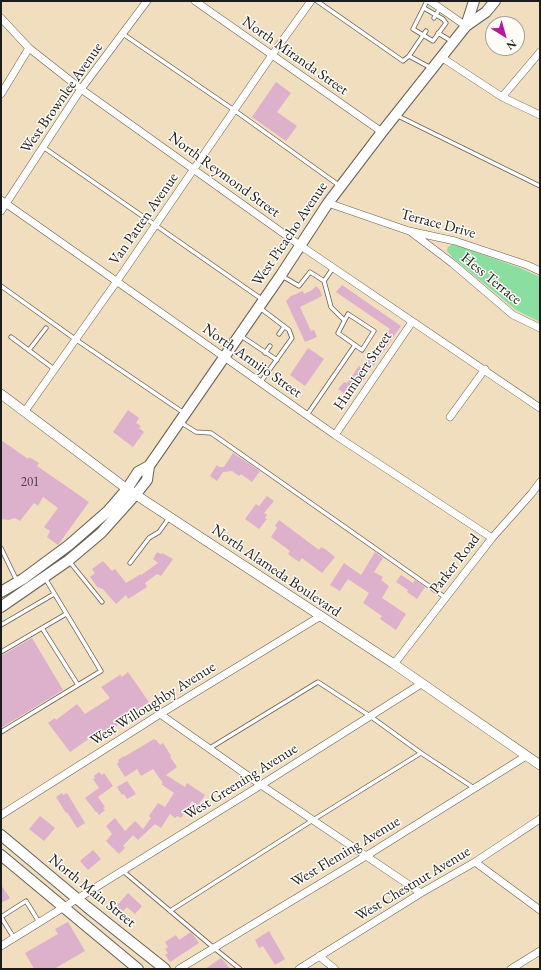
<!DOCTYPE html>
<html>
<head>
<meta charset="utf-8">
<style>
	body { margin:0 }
	#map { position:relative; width:541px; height:970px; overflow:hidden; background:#f0debe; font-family:"EB Garamond",serif }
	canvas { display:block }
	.frame { position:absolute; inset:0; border:2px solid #1c1c1c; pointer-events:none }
	.north { position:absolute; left:485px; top:16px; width:40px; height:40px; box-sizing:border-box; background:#fdfcf7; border:1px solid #a3a29f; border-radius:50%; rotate:143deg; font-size:11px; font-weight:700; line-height:16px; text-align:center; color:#1c1c1c }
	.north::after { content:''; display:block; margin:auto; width:14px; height:18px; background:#b5179e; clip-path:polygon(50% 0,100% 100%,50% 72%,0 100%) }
</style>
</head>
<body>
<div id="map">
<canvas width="541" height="970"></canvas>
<div class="frame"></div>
<div class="north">N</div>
</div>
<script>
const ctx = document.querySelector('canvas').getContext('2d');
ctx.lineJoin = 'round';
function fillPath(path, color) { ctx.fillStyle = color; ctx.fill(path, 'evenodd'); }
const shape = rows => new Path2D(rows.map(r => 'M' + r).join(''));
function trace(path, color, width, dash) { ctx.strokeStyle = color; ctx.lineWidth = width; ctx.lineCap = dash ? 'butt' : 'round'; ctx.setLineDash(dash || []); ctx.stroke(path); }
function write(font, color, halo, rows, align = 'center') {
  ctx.font = font + ' "EB Garamond",serif'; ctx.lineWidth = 3; ctx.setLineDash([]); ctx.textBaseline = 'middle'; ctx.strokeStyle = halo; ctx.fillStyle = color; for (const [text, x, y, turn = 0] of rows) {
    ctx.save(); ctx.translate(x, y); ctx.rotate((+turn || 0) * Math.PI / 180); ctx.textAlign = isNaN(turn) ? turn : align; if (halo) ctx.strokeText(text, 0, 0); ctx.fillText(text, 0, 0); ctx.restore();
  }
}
fillPath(shape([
	[453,244,520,268,540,277,540,322,516,310,453,258,447,251,448,247]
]), '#8adea0');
fillPath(shape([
	[276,82,291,93,277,112,297,126,286,141,252,117],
	[342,285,401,326,351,398,338,389,344,382,347,383,359,366,363,368,390,329,336,292],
	[316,286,320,290,322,296,300,307,311,331,314,330,317,337,305,342,286,301,291,296,303,291,304,294,312,290],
	[308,348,324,359,305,386,290,375],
	[128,410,139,418,136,423,141,426,139,428,144,432,133,447,113,432],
	[1,440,28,459,29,457,39,463,37,466,89,502,58,545,47,537,50,531,44,527,58,508,43,497,38,506,34,503,20,521,15,518,8,520,1,519],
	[233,453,260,471,252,482,241,474,239,476,232,471,223,472,217,481,210,476,217,465,219,467,224,467],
	[267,496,274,501,264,513,267,515,265,518,267,519,259,529,245,519,256,504,259,506],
	[279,520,319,550,321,547,325,549,335,557,322,573,302,558,299,562,288,554,290,551,271,537,277,528,275,526],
	[157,552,161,554,162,553,173,559,161,576,157,574,145,583,147,587,128,599,126,595,116,604,102,588,101,589,99,587,98,588,90,577,95,573,92,569,103,561,112,571,115,569,126,583,141,574,141,575,158,563,153,559],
	[375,552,383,558,374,572,383,577,381,580,389,586,382,598,406,614,396,630,380,619,382,616,363,603,369,593,348,579,340,591,330,585,344,563,361,575],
	[401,575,413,583,415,580,425,587,417,599,407,592,408,590,396,582],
	[32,638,63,690,1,728,1,656],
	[128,672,149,702,131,715,129,712,118,720,119,721,118,722,119,724,109,731,108,730,95,739,93,736,70,752,48,723,55,718,56,720,77,704,85,714,110,698,101,687,120,675,122,677],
	[154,739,155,740,156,740,160,745,163,743,171,756,170,757,177,767,166,775,185,787,187,783,205,795,198,806,192,801,181,818,177,816,175,818,170,814,161,828,155,824,138,840,133,835,123,846,125,848,119,854,106,841,112,834,106,826,115,818,125,831,135,821,143,829,151,818,149,816,158,803,165,807,174,793,161,784,163,783,153,769,141,776,137,769,125,777,117,764,119,762,118,760,124,756,124,757],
	[99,772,102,775,104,773,113,786,98,797,105,807,103,808,105,810,99,815,97,812,96,812,85,798,99,788,93,779,95,778,94,776],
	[127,781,136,794,127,799,124,794,122,795,117,787],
	[62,793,63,795,67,793,85,823,77,828,67,812,66,813,56,797],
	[40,816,55,828,44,841,29,829],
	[93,850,101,859,88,870,80,861],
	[1,885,10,898,1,903],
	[128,893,142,906,135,914,127,907,118,916,112,911],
	[68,922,85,951,54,969,34,969,25,953,58,934,55,929],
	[269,931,285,959,275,965,263,946,259,948,255,940],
	[191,932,199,943,170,962,165,955,168,953,165,949,168,947,165,942,176,935,179,940],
	[221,958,224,961,230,969,205,969]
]), '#ddb0cc');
const lane = shape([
	[317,1,403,61,409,56,426,31],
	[424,8,443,19,446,23,433,41,413,29,427,1],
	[434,18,440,8],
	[438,33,453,42],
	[123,34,234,110,340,186],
	[409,56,431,68],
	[396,115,540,186],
	[43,147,263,300],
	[333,268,324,281,331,307,344,320],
	[282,276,299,286,310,272,324,281],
	[1,286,75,339,184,413],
	[260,308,289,330,292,338,260,383],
	[279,334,284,327],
	[241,336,277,360],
	[11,337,54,369],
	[29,350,46,328],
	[265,353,270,346],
	[307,415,355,345,362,350,374,331,348,314,338,333,355,345],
	[180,422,196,432,211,433,446,598],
	[1,548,17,581],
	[69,561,102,602],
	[130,563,149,538,159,532,169,518],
	[1,625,54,594],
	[42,628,78,685,101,671,45,578],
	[1,652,66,614],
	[1,732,78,685],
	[421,753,474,788],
	[123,871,214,948,240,969],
	[170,911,313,820,421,753,370,716,318,682,210,748],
	[14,938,1,917,26,901,39,922]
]);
const street = shape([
	[195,1,382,132],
	[430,1,466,26],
	[1,18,29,48,81,89,301,246,540,408],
	[441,57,502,97,540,115],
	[1,94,29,48],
	[502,97,540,52],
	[1,200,335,435,492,538],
	[328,203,409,231,455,241,527,265,540,271],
	[1,211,81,89,147,1],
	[411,232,452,263,513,315,540,328],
	[25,411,117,281,272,55,311,1],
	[450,417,485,369],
	[335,435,412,322],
	[394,664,492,538,532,493,540,482],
	[160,714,261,785,421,893],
	[1,815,160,714,319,617],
	[475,862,540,910],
	[1,946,261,785,421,684],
	[319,956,335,969],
	[179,969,366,856,526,756],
	[299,969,421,893,475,862,540,819],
	[511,969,540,951]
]);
const secondary = shape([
	[1,394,127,489,394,664,540,765]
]);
const primary = shape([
	[466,26,474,1],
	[1,592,23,579,69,545,108,511,127,489,138,472,149,466],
	[1,607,69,560,101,533,136,494,147,480,149,466,281,275,328,203,382,132,466,26,486,12,495,1],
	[1,835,87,907,165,969],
	[1,855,138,969]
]);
trace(lane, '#666055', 5);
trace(street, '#666055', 8);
trace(secondary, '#666055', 10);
trace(primary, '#666055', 12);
trace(lane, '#fff', 3.5);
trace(street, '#fff', 7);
trace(secondary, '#fff', 9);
trace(primary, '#fff', 10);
write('13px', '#4c4148', null, [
	["201",30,482]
]);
write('15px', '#1c1c1c', '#fdfcf7', [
	["North Miranda Street",295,56,35],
	["West Brownlee Avenue",62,98,-55],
	["North Reymond Street",224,175,36],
	["Van Patten Avenue",144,219,-55],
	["Terrace Drive",438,224,15],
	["West Picacho Avenue",290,234,-56],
	["Hess Terrace",491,279,39],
	["North Armijo Street",252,361,35],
	["Humbert Street",363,371,-56],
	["Parker Road",455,564,-52],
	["North Alameda Boulevard",276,571,34],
	["West Willoughby Avenue",153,704,-32],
	["West Greening Avenue",241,782,-32],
	["West Fleming Avenue",346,852,-31],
	["West Chestnut Avenue",413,884,-31],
	["North Main Street",92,891,39]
]);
</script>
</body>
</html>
